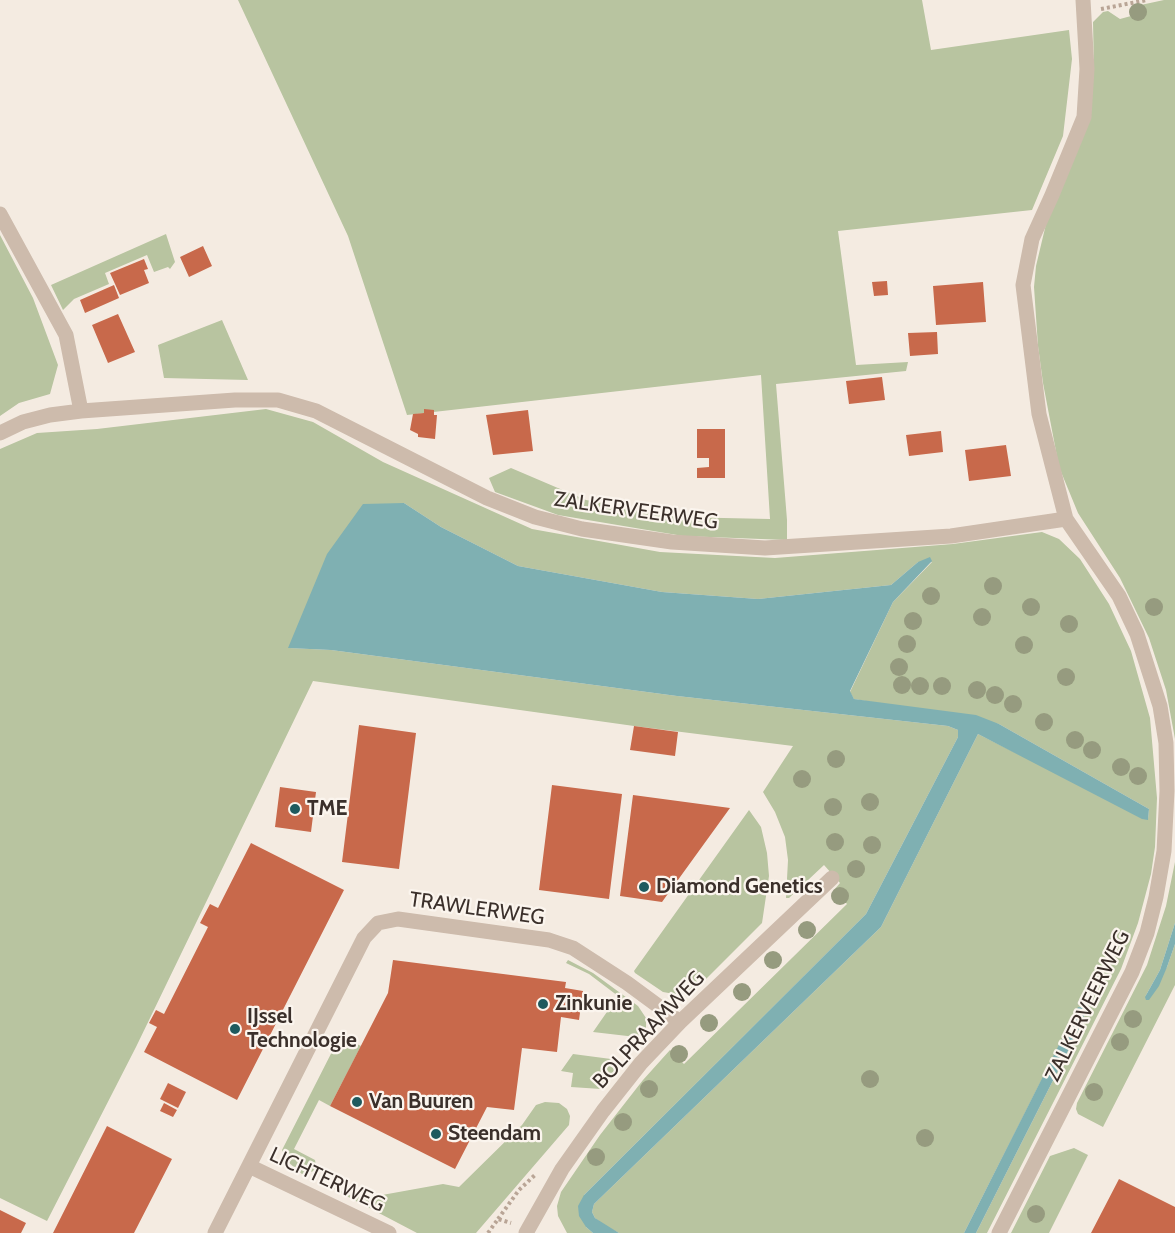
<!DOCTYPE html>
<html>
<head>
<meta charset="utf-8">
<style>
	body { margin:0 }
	canvas { display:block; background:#f4ebe1 }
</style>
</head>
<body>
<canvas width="1175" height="1233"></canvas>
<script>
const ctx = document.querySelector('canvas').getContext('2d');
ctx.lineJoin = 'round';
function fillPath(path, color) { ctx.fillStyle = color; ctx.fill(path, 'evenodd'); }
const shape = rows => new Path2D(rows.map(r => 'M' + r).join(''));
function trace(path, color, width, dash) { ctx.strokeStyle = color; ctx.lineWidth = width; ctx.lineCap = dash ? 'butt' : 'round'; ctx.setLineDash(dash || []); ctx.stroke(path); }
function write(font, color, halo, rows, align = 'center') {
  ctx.font = font + ' Cabin,sans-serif'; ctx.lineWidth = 4.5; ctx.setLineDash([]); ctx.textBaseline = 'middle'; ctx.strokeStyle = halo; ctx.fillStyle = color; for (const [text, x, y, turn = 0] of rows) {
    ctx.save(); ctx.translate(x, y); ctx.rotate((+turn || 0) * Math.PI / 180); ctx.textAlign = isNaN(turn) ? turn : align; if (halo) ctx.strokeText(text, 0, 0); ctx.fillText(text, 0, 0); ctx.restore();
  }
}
fillPath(shape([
	[238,0,922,0,931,50,1069,30,1072,59,1063,136,1032,210,838,231,856,365,908,362,906,371,776,384,787,520,787,540,683,536,558,515,495,492,489,478,511,468,586,500,677,517,770,519,761,375,407,415,348,236],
	[1164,0,1175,0,1175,739,1166,690,1149,638,1120,578,1078,513,1059,467,1043,383,1038,346,1034,287,1036,266,1046,224,1094,71,1093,22,1103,12,1108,11,1120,19,1131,16,1136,6],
	[166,234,175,262,170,269,168,267,154,272,147,255,105,273,109,284,74,299,63,310,51,285],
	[0,235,33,298,58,365,50,394,19,403,0,416],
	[222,320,248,380,164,378,158,345],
	[266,409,313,422,383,462,532,529,660,552,775,558,953,544,1042,532,1059,539,1080,559,1109,604,1131,651,1150,718,1157,798,1155,847,1151,874,1138,923,1121,969,987,1233,976,1233,1082,1023,1086,1011,1078,1008,964,1233,619,1233,605,1226,595,1218,592,1212,594,1204,881,927,978,734,1148,819,1149,809,999,724,854,699,850,692,893,602,932,562,918,562,891,585,758,599,662,592,518,566,441,527,404,503,289,648,331,650,677,696,948,726,958,730,958,737,866,914,584,1195,586,1227,593,1233,567,1233,558,1216,557,1206,561,1192,600,1135,643,1080,670,1050,684,1064,847,904,834,890,840,883,824,865,789,898,786,898,788,860,785,837,775,812,763,792,793,746,634,726,313,681,136,1047,47,1221,0,1198,0,449,37,433,97,429],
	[749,810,761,827,767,853,769,876,762,923,697,988,680,995,663,992,635,973,634,971],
	[1175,862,1175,923,1160,970,1145,997,1167,967,1175,944,1175,985,1103,1127,1078,1114,1076,1109,1077,1103,1147,965,1166,906],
	[568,960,593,973,638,1006,646,1018,646,1033,636,1037,593,1032,618,996,589,974,566,963],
	[340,1036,361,1046,330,1106,319,1100,294,1149,315,1160,316,1166,314,1171,302,1174,287,1161,282,1150],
	[573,1054,611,1059,615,1063,616,1072,601,1089,571,1087,573,1073,561,1071],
	[545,1102,559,1103,567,1109,570,1116,569,1125,476,1233,417,1233,335,1190,334,1187,353,1197,371,1197,443,1184,459,1187,522,1125,536,1105],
	[1074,1148,1088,1155,1049,1233,1011,1233,1050,1156]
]), '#b8c4a0');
fillPath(shape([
	[404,503,441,527,518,566,662,592,758,599,891,585,918,562,930,557,932,561,893,602,850,691,854,699,976,715,999,724,1149,809,1148,820,1142,819,978,734,881,927,594,1204,592,1212,595,1218,619,1233,593,1233,586,1227,579,1216,578,1206,584,1195,866,914,958,737,958,730,948,726,677,696,331,650,288,648,327,554,363,504],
	[1175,923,1175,944,1167,967,1159,986,1149,1000,1146,1000,1145,997,1160,970],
	[1078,1007,1086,1008,1082,1023,976,1233,964,1233]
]), '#7fb0b2');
fillPath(shape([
	[203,246,212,266,189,277,180,257],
	[144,259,148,269,144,270,149,283,120,295,110,273],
	[887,281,888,295,874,296,872,282],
	[983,282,986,322,936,325,933,286],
	[114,285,119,298,85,313,80,300],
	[118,314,135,352,108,363,92,325],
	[937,332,938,354,910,356,908,333],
	[882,377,885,400,849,404,846,381],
	[424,409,434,410,434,415,437,415,435,439,418,437,418,434,410,430,413,414,424,413],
	[528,410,533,451,493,455,486,415],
	[697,429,725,429,725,478,697,478,697,468,709,467,709,458,697,458],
	[941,431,943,452,909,456,906,435],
	[1006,445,1011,476,969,481,965,450],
	[359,725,416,733,399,869,342,862],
	[634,726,678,732,675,756,630,750],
	[552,785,622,794,609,899,539,890],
	[280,787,316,792,311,832,275,827],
	[633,795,730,808,662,902,620,896],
	[251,843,344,890,237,1100,144,1052,157,1027,149,1023,156,1010,164,1014,208,927,200,923,210,904,218,908],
	[393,960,566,982,565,988,583,991,579,1020,561,1017,557,1052,522,1048,514,1110,487,1107,455,1169,330,1106,388,993],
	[168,1083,186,1092,178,1108,160,1099],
	[164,1103,177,1110,173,1117,160,1111],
	[107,1126,172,1159,134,1233,53,1233],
	[1119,1179,1175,1207,1175,1233,1091,1233],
	[0,1210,26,1223,21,1233,0,1233]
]), '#c8694b');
trace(shape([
	[1101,9,1147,0],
	[498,1219,519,1190,535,1175],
	[488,1233,498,1219,511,1223]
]), '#b9a596', 4, [3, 3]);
trace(shape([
	[0,214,66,335,81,411],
	[0,433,23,422,50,415,81,411,235,400,278,400,316,411,487,498,535,517,582,529,672,542,765,548,951,536,1066,519],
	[249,1166,389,1233],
	[215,1233,364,938,378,923,398,919,549,940,573,948,627,983,680,1022],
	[526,1233,562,1169,603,1111,641,1063,680,1022,832,878],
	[999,1233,1132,972,1147,933,1156,897,1164,851,1167,791,1166,743,1160,706,1137,634,1119,596,1066,519,1039,414,1023,285,1032,239,1052,195,1084,117,1087,69,1083,0]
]), '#cdbbac', 15);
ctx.fillStyle = '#969b7f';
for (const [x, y] of [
	[1138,12],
	[993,586],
	[931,596],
	[1031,607],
	[1154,607],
	[982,617],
	[913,621],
	[1069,624],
	[907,644],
	[1024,645],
	[899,667],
	[1066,677],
	[902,685],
	[920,686],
	[942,686],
	[977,690],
	[995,695],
	[1013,704],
	[1044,722],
	[1075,740],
	[1092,750],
	[836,759],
	[1121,767],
	[1138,776],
	[802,779],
	[870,802],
	[833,807],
	[835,842],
	[872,845],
	[856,869],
	[840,896],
	[807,930],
	[773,960],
	[742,992],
	[1133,1019],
	[709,1023],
	[1120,1042],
	[679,1054],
	[870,1079],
	[649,1089],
	[1094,1092],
	[623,1122],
	[925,1138],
	[596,1157],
	[1036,1214]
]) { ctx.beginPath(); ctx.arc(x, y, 9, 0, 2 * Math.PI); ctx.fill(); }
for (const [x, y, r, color] of [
	[295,809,6,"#1f5a5e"],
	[644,887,6,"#1f5a5e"],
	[543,1004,6,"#1f5a5e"],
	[235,1029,6,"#1f5a5e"],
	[357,1102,6,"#1f5a5e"],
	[436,1134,6,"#1f5a5e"]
]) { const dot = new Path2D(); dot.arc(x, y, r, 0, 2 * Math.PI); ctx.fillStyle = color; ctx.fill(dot); trace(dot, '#fbf5ee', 2); }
write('21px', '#3b302b', '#fbf5ee', [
	["ZALKERVEERWEG",636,511,8],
	["TRAWLERWEG",477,909,8],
	["ZALKERVEERWEG",1088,1006,-64],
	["BOLPRAAMWEG",649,1030,-47],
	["LICHTERWEG",327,1180,25]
]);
write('bold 21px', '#3b302b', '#fbf5ee', [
	["TME",307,809],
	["Diamond Genetics",656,887],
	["Zinkunie",555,1004],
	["IJssel",247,1017],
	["Technologie",247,1041],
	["Van Buuren",369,1102],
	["Steendam",448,1134]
], 'left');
</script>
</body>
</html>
